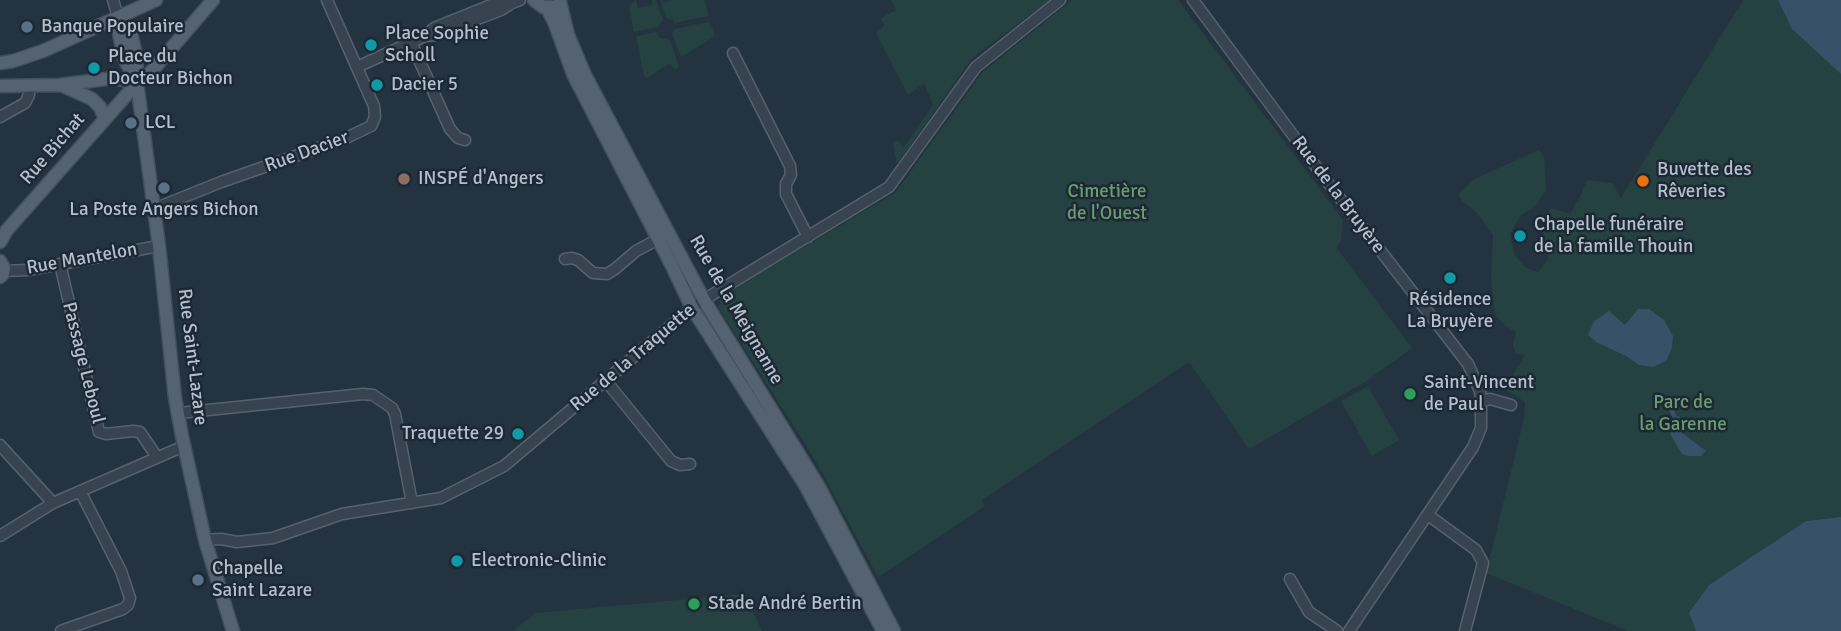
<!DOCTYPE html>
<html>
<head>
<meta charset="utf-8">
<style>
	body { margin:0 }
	canvas { display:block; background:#233340 }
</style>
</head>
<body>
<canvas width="1841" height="631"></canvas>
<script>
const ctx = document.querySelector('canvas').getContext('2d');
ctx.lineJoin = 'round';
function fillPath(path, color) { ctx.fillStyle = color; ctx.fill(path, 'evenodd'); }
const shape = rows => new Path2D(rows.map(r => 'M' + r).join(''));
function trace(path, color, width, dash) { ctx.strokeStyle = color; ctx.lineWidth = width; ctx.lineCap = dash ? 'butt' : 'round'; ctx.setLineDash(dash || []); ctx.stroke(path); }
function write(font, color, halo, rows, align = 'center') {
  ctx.font = font + ' Signika,sans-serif'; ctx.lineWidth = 5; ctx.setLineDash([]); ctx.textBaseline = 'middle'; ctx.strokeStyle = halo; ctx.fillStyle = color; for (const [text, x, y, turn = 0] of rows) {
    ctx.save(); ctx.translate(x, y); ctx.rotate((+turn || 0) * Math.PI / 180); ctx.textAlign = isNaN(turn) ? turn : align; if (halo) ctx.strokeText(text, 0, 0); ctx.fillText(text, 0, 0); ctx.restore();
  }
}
fillPath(shape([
	[636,0,638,8,652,5,652,0,656,0,663,20,658,27,634,32,629,6],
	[660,0,663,0,664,3,671,1,671,0,704,0,709,16,674,23,673,20,666,18],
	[891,0,1050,0,972,58,897,164,893,144,897,140,904,147,933,105,924,83,908,95,876,33,884,26,881,18,896,10],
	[1072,0,1178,0,1343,220,1341,241,1336,247,1412,348,1365,382,1249,449,1189,362,982,500,985,506,878,577,814,458,718,307,722,296,895,193,982,73],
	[1743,0,1778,0,1792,29,1841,73,1841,517,1806,521,1691,619,1696,631,1628,631,1486,573,1524,419,1525,402,1504,388,1525,355,1516,354,1513,345,1516,332,1504,325,1495,314,1491,278,1493,235,1477,213,1461,200,1459,194,1474,179,1539,150,1544,157,1546,190,1535,207,1521,215,1510,234,1514,254,1526,268,1538,272,1548,259,1543,231,1542,222,1545,216,1551,208,1570,214,1581,195,1587,180,1612,183,1621,198],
	[710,22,715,36,681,57,672,34,675,29],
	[656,32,660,38,670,40,679,67,675,70,670,63,647,78,644,76,636,36],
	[1368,386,1399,440,1372,456,1341,401],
	[744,594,762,631,513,631,535,613]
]), '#254141');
fillPath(shape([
	[1778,0,1841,0,1841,74,1792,29],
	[1638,309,1649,309,1664,320,1673,336,1672,348,1666,361,1653,367,1639,365,1626,356,1596,342,1588,335,1594,321,1609,311,1625,325],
	[1671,402,1676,415,1684,420,1680,429,1681,432,1706,451,1701,456,1687,456,1682,454,1670,434,1674,429,1674,420,1665,403],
	[1841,517,1841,631,1696,631,1689,613,1709,585,1806,521]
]), '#365168');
const minor = shape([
	[113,0,118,17],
	[1193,0,1329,184,1468,364,1480,391,1481,402,1481,428,1473,447,1349,631],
	[425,36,435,35,462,25,501,10,512,3,520,0],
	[411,42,450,129,458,138,465,140],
	[733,53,790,166,791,175,786,184,786,194,808,237],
	[357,67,425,36,434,28,496,3,512,3],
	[0,117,25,103,29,95,30,86],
	[154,209,221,182,344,139,371,126,375,117,374,106,327,0],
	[565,259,572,258,578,260,593,273,607,274,615,269,636,251,664,236],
	[60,264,99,432,106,434,133,431,140,432,157,457],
	[4,271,28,270,159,246],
	[606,381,671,461,680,465,690,464],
	[1481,402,1490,399,1511,405],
	[179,413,363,394,373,395,392,408,395,414,412,503],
	[0,445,53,503],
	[1428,515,1476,550,1483,563,1465,631],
	[0,536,53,503,184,446],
	[205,540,221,539,237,542,273,538,342,514,441,498,504,466,687,312,710,296,889,187,976,67,1060,0],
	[1290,579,1309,612,1337,631],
	[61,631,123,609,128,605,130,598,121,571,80,491]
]);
const major = shape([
	[534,0,543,7,554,7],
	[560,2,568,35,585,75,704,300,819,487,894,631],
	[547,8,555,24,573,74,671,264,692,308,805,485,883,631],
	[118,17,130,30,136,54,137,83,159,246,175,398,182,436,205,540,233,631],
	[118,17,119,33,124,58,135,80],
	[0,63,13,61,43,51,156,0],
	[61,85,92,99,100,107,105,119],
	[0,86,60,85,113,78,137,83],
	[0,242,7,230,137,83,150,73,213,0],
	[0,261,4,268,3,274,0,277]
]);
trace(minor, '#55626e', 13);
trace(major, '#43505c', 15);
trace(minor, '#374450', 10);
trace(major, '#556370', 12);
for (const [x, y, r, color] of [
	[27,27,7,"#5c6f8a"],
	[371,45,7,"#0f9aa8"],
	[94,68,7,"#0f9aa8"],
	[377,85,7,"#0f9aa8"],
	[131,123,7,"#5c6f8a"],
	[404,179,7,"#8d6e63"],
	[1643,181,7,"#e8710a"],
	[164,188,7,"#5c6f8a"],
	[1520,236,7,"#0f9aa8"],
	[1450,278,7,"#0f9aa8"],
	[1410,394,7,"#2e9e5b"],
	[518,434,7,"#0f9aa8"],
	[457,561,7,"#0f9aa8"],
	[198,580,7,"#5c6f8a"],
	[694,604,7,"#2e9e5b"]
]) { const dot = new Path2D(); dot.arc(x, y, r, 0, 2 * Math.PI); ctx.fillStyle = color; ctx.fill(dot); trace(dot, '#1c2935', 2.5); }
write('19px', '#b3bfcb', '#1c2935', [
	["Banque Populaire",41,27],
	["Place Sophie",385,34],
	["Scholl",385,56],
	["Place du",108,57],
	["Docteur Bichon",108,79],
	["Dacier 5",391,85],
	["LCL",145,123],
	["Buvette des",1657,170],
	["Rêveries",1657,192],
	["INSPÉ d'Angers",418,179],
	["La Poste Angers Bichon",164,210,"center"],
	["Chapelle funéraire",1534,225],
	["de la famille Thouin",1534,247],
	["Résidence",1450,300,"center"],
	["La Bruyère",1450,322,"center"],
	["Saint-Vincent",1424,383],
	["de Paul",1424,405],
	["Traquette 29",504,434,"right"],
	["Electronic-Clinic",471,561],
	["Chapelle",212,569],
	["Saint Lazare",212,591],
	["Stade André Bertin",708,604]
], 'left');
write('19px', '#b3bfcb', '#1c2935', [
	["Rue Bichat",53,149,-49],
	["Rue Dacier",307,152,-20],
	["Rue de la Bruyère",1338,195,53],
	["Rue Mantelon",82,259,-10],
	["Rue de la Meignanne",736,310,60],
	["Rue Saint-Lazare",192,357,83],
	["Rue de la Traquette",633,358,-40],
	["Passage Leboul",83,363,76]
]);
write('19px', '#699d6f', '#1c2935', [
	["Cimetière",1107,192],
	["de l'Ouest",1107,214],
	["Parc de",1683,403],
	["la Garenne",1683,425]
]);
</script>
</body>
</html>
